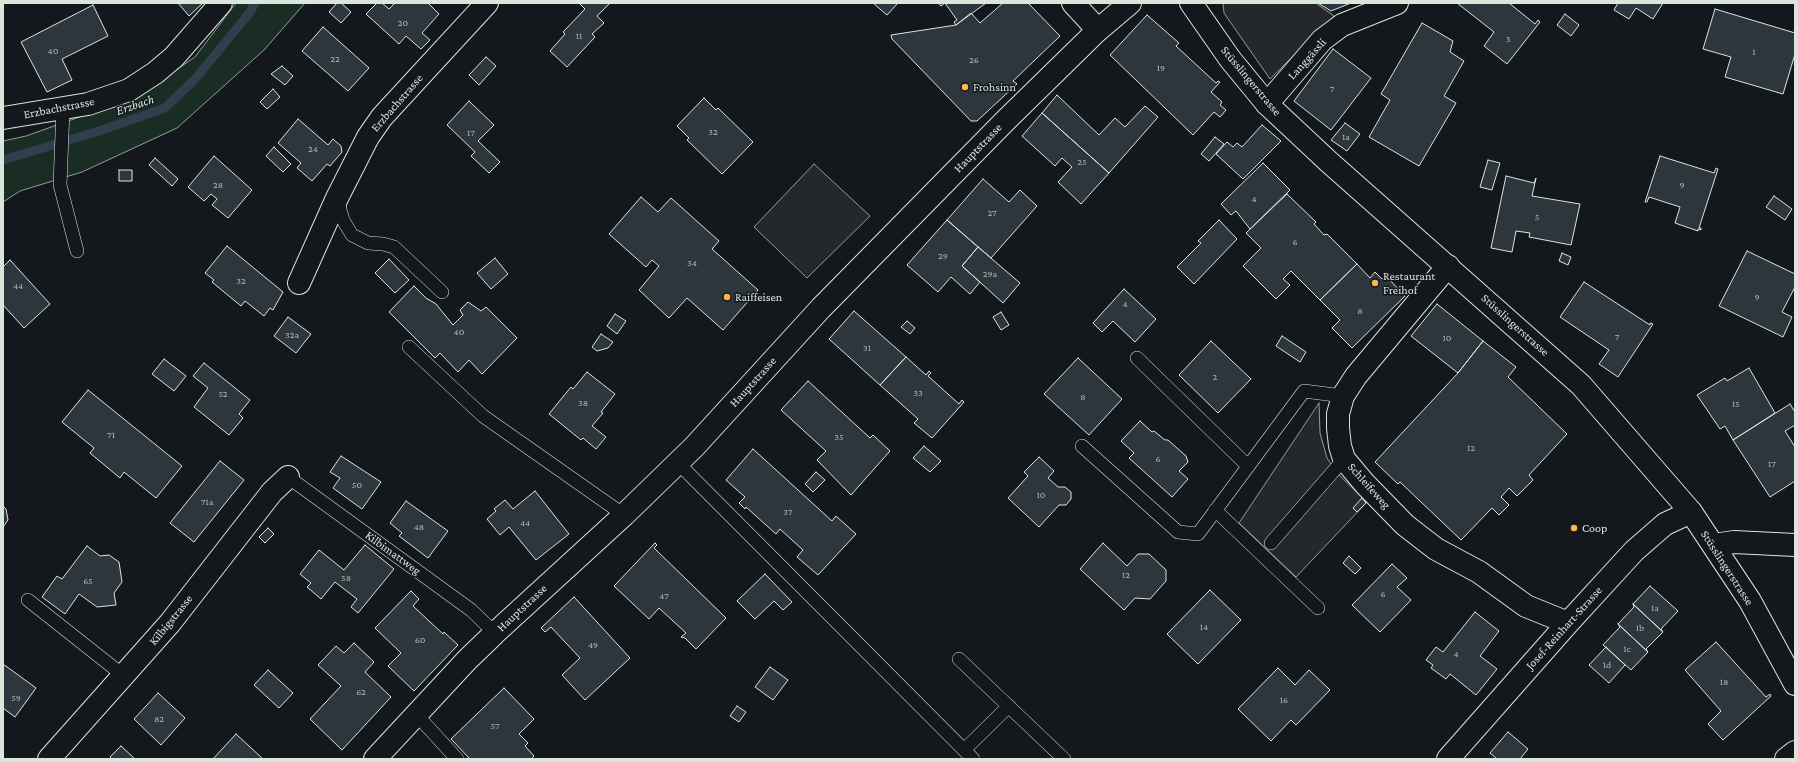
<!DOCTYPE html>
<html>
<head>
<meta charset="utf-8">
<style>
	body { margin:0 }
	#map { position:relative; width:1798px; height:762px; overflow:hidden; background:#14181c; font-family:"Crimson Pro",serif }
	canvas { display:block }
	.frame { position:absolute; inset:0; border:4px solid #d8e6dc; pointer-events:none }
</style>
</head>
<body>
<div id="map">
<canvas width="1798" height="762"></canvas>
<div class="frame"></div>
</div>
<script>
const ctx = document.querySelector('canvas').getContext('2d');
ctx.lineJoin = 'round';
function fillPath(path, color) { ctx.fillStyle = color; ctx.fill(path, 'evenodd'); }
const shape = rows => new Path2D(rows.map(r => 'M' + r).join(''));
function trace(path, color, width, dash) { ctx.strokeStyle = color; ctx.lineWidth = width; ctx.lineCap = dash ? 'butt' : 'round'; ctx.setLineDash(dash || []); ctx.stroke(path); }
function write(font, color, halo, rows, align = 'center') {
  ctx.font = font + ' "Crimson Pro",serif'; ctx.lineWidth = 3; ctx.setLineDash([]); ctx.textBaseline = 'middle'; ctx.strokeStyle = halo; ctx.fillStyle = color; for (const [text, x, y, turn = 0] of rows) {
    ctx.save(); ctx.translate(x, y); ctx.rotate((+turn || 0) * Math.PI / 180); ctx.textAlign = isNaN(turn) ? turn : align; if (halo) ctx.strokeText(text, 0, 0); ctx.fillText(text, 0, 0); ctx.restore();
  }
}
const green = shape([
	[236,3,305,3,264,50,177,128,82,172,20,191,3,202,3,141,26,136,138,96,195,57,236,3]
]);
fillPath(green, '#1a2d24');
trace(green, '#939e99', 1);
const parking = shape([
	[1223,3,1316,3,1334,16,1270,79,1224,13,1223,3],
	[814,164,870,216,807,278,754,227,814,164],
	[1319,403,1320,433,1327,458,1338,474,1367,502,1296,577,1239,523,1319,403]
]);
fillPath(parking, '#24282b');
trace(parking, '#939e99', 1);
trace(shape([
	[3,160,99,131,165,108,197,77,250,12,255,3]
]), '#2f3f4d', 9);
const building = shape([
	[178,3,203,3,189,16,178,3],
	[337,3,341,3,351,12,341,23,329,12,337,3],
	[377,3,382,3,389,9,395,3,428,3,439,14,422,33,430,40,421,49,406,36,399,44,366,14,377,3],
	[579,3,610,3,597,16,604,23,592,34,595,37,567,67,550,51,565,34,563,32,585,9,579,3],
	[873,3,898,3,887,15,873,3],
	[941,3,986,3,956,25,954,22,957,20,945,3,941,6,939,4,941,3],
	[1003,3,1028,3,1060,36,1013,81,1017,84,977,121,971,121,892,39,891,35,956,25,971,13,980,23,1003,3],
	[1318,3,1351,3,1331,11,1318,3],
	[1457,3,1509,3,1535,24,1538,20,1540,22,1507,64,1484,46,1494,32,1457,3],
	[1618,3,1663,3,1653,19,1636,8,1629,19,1614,10,1618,3],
	[93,5,108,36,62,59,72,80,47,92,21,42,93,5],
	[1715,9,1795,33,1795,54,1783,94,1725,77,1731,57,1703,49,1715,9],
	[1565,14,1579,25,1571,36,1557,25,1565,14],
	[1147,15,1179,43,1176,46,1216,83,1218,81,1220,82,1211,92,1222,102,1220,105,1226,110,1220,117,1214,112,1193,135,1110,55,1147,15],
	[1422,23,1453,41,1450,52,1464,61,1444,96,1456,103,1419,166,1369,137,1390,100,1381,94,1422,23],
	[323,27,369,68,348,91,302,51,323,27],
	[1333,49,1371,78,1331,130,1294,101,1333,49],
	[486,57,496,66,479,85,469,75,486,57],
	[282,66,293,76,285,85,271,74,282,66],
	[273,89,280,97,267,109,260,102,273,89],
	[1057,95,1099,135,1115,118,1125,127,1145,106,1158,117,1109,173,1042,113,1057,95],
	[704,98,716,110,718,108,753,142,722,174,687,140,689,138,677,126,704,98],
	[469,101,494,125,478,141,500,162,489,173,471,156,475,152,447,125,469,101],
	[1042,113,1109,173,1081,204,1058,182,1072,167,1062,158,1055,166,1022,136,1042,113],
	[298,119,328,145,333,139,341,146,342,152,330,166,327,164,312,181,297,168,301,163,278,143,298,119],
	[1345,123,1360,134,1347,151,1331,140,1345,123],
	[1262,125,1281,141,1243,179,1216,154,1227,142,1233,147,1237,143,1242,147,1262,125],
	[1215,137,1224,144,1209,161,1201,154,1215,137],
	[274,147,291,164,283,172,266,156,274,147],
	[214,156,252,190,228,218,212,205,217,199,211,194,204,201,188,187,214,156],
	[1660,156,1714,173,1716,168,1718,169,1699,228,1701,228,1701,230,1698,229,1698,231,1675,223,1680,207,1649,197,1647,202,1645,202,1660,156],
	[155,158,178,179,172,186,149,165,155,158],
	[1488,160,1500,163,1492,190,1480,187,1488,160],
	[1263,163,1290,190,1250,229,1236,211,1231,215,1221,204,1263,163],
	[119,170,132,170,132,181,119,181,119,170],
	[1506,176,1534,183,1536,178,1532,196,1580,204,1571,245,1529,237,1530,233,1516,231,1512,252,1491,248,1506,176],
	[983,179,1009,202,1020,190,1037,206,991,258,947,220,983,179],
	[1287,194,1316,222,1314,224,1324,235,1327,234,1357,264,1320,300,1291,271,1283,279,1290,285,1276,299,1243,266,1261,248,1246,233,1287,194],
	[1774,196,1792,209,1785,220,1766,207,1774,196],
	[641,197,658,212,671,198,719,241,712,249,758,290,723,330,687,298,669,318,639,290,659,266,652,260,646,267,609,234,641,197],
	[947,220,978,247,962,266,980,282,970,294,951,277,938,292,907,265,947,220],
	[1219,220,1237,239,1194,284,1177,267,1201,243,1198,241,1219,220],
	[227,246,283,292,273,310,270,308,264,316,245,301,241,306,212,282,214,280,205,273,227,246],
	[978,247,1020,283,1003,303,962,266,978,247],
	[1747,251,1795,274,1795,287,1782,312,1792,317,1783,337,1719,306,1747,251],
	[1562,253,1571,257,1568,265,1559,261,1562,253],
	[495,258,508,274,491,289,477,273,495,258],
	[389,259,409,280,395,293,375,273,389,259],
	[10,260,50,304,24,328,3,305,3,267,10,260],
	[1357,264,1370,278,1375,272,1382,279,1386,276,1405,296,1352,348,1332,328,1340,320,1320,300,1357,264],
	[1584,282,1650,325,1650,323,1653,324,1618,377,1599,364,1609,350,1560,317,1584,282],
	[414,286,426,298,436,304,453,325,463,315,460,310,468,302,481,311,486,307,517,338,482,374,469,360,458,372,440,353,435,358,389,312,414,286],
	[1124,289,1156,319,1135,342,1113,321,1102,332,1093,323,1124,289],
	[1437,304,1483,341,1458,373,1411,336,1437,304],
	[854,311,906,357,880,385,829,339,854,311],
	[1001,312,1009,325,1001,330,993,317,1001,312],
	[615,314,626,321,617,334,607,326,615,314],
	[288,317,311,334,296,353,274,336,288,317],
	[907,321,915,328,910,334,901,327,907,321],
	[601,334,613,342,608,348,597,351,592,347,601,334],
	[1282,336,1306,352,1300,362,1276,346,1282,336],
	[1211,341,1251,379,1218,413,1179,375,1211,341],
	[1483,341,1516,367,1508,377,1567,434,1529,475,1533,480,1517,496,1509,488,1501,497,1509,505,1499,515,1492,508,1461,540,1400,482,1398,484,1375,462,1458,373,1483,341],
	[906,357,926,375,929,371,931,373,928,376,959,404,962,400,964,402,932,438,914,423,918,419,880,385,906,357],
	[1078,358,1122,399,1089,435,1044,394,1078,358],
	[164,359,186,376,174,391,152,374,164,359],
	[204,363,250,400,239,414,243,418,229,435,194,407,208,388,193,376,204,363],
	[1749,368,1775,413,1733,440,1725,426,1720,429,1697,395,1725,378,1727,381,1749,368],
	[587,372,615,394,601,412,603,413,592,426,606,437,596,449,583,438,581,440,549,414,571,387,573,389,587,372],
	[808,381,870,438,873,435,890,451,851,495,817,460,826,451,781,410,808,381],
	[88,390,182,466,156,498,124,472,120,478,90,453,94,448,62,422,88,390],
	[1790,404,1795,412,1795,425,1785,431,1795,447,1795,481,1770,497,1733,440,1790,404],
	[1140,421,1152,432,1154,431,1165,440,1168,440,1186,456,1188,462,1179,471,1188,479,1172,497,1129,458,1134,453,1121,441,1140,421],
	[924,446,941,461,930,472,913,458,924,446],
	[753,449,832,521,836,516,856,534,818,575,797,557,803,550,780,529,776,534,746,507,745,509,739,503,745,497,726,480,753,449],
	[341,456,381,482,362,509,333,488,340,478,330,472,341,456],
	[1039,457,1054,471,1048,478,1058,487,1065,487,1071,492,1071,499,1066,505,1059,505,1039,527,1008,498,1028,476,1024,472,1039,457],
	[220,461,244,480,194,542,170,523,220,461],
	[816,472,825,480,813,492,805,484,816,472],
	[535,491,569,534,536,560,509,527,500,535,487,519,496,511,494,509,505,500,513,509,535,491],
	[1362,498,1366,503,1357,512,1353,508,1362,498],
	[406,501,448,531,428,558,399,536,402,533,390,523,406,501],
	[3,506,6,509,8,520,3,527,3,506],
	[268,528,274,534,265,543,259,537,268,528],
	[655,543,657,545,654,548,726,618,696,649,685,638,681,637,686,633,659,608,649,619,614,586,655,543],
	[1103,543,1127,566,1138,554,1149,554,1166,570,1166,581,1150,599,1135,598,1124,610,1080,569,1103,543],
	[365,545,394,569,358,613,351,607,357,599,335,582,321,599,307,587,311,583,300,574,319,550,344,570,365,545],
	[87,546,100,556,109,555,119,562,122,582,114,593,116,605,97,607,79,594,65,614,42,597,57,576,62,579,87,546],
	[1349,556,1361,568,1355,574,1343,563,1349,556],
	[1392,564,1407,578,1397,587,1411,600,1380,632,1352,605,1392,564],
	[765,574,792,602,783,610,774,601,755,619,737,601,765,574],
	[1650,586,1678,611,1661,629,1663,632,1633,604,1650,586],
	[1210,590,1241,620,1198,664,1167,634,1210,590],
	[411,591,419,599,413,606,443,634,444,632,458,645,414,691,388,666,401,653,375,628,411,591],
	[574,597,630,658,585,700,562,675,580,658,551,627,545,632,541,628,574,597],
	[1633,604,1663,632,1646,649,1648,652,1618,624,1634,607,1633,604],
	[1475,612,1499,631,1480,656,1497,669,1476,695,1450,674,1446,679,1431,668,1433,665,1426,660,1436,647,1443,652,1475,612],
	[1618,624,1648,652,1631,670,1603,645,1620,627,1618,624],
	[1716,642,1766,697,1770,694,1771,696,1723,740,1708,724,1721,711,1685,670,1716,642],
	[354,643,374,662,365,672,391,697,342,750,310,719,341,686,318,665,336,646,344,653,354,643],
	[1606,647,1625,665,1609,683,1589,665,1606,647],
	[3,664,36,688,15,717,3,708,3,664],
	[770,667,788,680,773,700,755,687,770,667],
	[1278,668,1295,685,1309,670,1330,690,1296,725,1291,720,1271,741,1238,709,1278,668],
	[268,670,293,693,279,708,254,685,268,670],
	[504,688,534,719,519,734,528,743,525,746,534,756,531,759,470,759,451,739,504,688],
	[158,693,185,718,161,745,134,719,158,693],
	[737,706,746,712,739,722,730,716,737,706],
	[1508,732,1528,749,1520,759,1497,759,1490,753,1508,732],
	[236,734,263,759,213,759,236,734],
	[121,746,135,759,112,759,110,757,121,746]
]);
fillPath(building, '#2c363c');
trace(building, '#d8e6dc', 1);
const lane = shape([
	[63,109,60,185,77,251],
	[337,199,343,220,352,235,368,243,383,244,394,247,442,292],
	[409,347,483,416,624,515],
	[1137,358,1248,466],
	[1082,446,1178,532,1198,534,1304,391,1343,396],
	[678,463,973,759],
	[288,477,471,610,495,633],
	[1215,510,1318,608],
	[1271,543,1344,459],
	[28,600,124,676],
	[959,659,1064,759],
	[416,714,457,759],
	[964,750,1009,706]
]);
const street = shape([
	[1073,3,1098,30],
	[1267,104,1322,40,1342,25,1397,3],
	[3,118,88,104,129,90,155,73,174,57,221,3],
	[1448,266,1356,376,1343,396,1338,414,1338,428,1340,446,1344,459,1365,484,1405,525,1436,549,1479,572,1526,606,1568,623],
	[299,283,337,198,368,137,382,117,487,3],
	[1714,545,1734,542,1795,545],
	[49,759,170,623,272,492,288,477],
	[1448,759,1568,623,1634,551,1665,524,1691,512],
	[1786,759,1795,752]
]);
const secondary = shape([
	[1191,3,1230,59,1267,104,1329,162,1581,385,1691,512,1750,601,1795,684],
	[375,759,467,660,495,633,624,515,694,447,821,308,1006,120,1098,30,1130,3]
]);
trace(lane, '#d8e6dc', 14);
trace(street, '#d8e6dc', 24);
trace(secondary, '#d8e6dc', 24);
trace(lane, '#14181c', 13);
trace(street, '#14181c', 22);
trace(secondary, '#14181c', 22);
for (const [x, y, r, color] of [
	[965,87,4,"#ffb74d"],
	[1375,283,4,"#ffb74d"],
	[727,297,4,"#ffb74d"],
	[1574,528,4,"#ffb74d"]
]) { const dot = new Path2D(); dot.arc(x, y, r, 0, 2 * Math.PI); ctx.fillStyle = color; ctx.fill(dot); trace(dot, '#14181c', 1.5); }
write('10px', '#adbab4', null, [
	["20",403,23],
	["11",579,36],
	["3",1508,39],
	["40",53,51],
	["1",1754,52],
	["22",335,59],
	["26",974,60],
	["19",1161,68],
	["7",1332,89],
	["32",713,132],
	["17",471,133],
	["1a",1346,137],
	["24",313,149],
	["25",1082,162],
	["28",218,185],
	["9",1682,185],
	["4",1254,199],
	["27",992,213],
	["5",1537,217],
	["6",1295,242],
	["29",943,256],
	["34",692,263],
	["29a",990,274],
	["32",241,281],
	["44",18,286],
	["9",1757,297],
	["4",1125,304],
	["8",1360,311],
	["40",459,332],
	["32a",292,335],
	["7",1617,337],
	["10",1447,338],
	["31",867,348],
	["2",1215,377],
	["33",918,393],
	["52",223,394],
	["8",1083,397],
	["38",583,403],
	["15",1736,404],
	["71",111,435],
	["35",839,437],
	["12",1471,448],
	["6",1158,459],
	["17",1772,464],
	["50",357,485],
	["10",1041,495],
	["71a",207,502],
	["37",788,512],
	["44",525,523],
	["48",419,527],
	["12",1126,575],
	["58",346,578],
	["65",88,581],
	["6",1383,594],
	["47",664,596],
	["1a",1655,608],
	["14",1204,627],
	["1b",1640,628],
	["60",420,640],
	["49",593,645],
	["1c",1627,649],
	["4",1456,654],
	["1d",1607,665],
	["18",1724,682],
	["62",361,692],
	["59",16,698],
	["16",1284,700],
	["82",159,719],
	["57",495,726]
]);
write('12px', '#d8e6dc', '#14181c', [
	["Langgässli",1307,59,-48],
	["Stüsslingerstrasse",1251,81,50],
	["Erzbachstrasse",397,103,-49],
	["Erzbachstrasse",59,108,-11],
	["Hauptstrasse",978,148,-46],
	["Stüsslingerstrasse",1515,325,42],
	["Hauptstrasse",753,382,-48],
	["Schleifeweg",1369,486,48],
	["Kilbimattweg",393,553,36],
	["Stüsslingerstrasse",1727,568,57],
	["Hauptstrasse",522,608,-43],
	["Kilbigstrasse",171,620,-51],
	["Josef-Reinhart-Strasse",1564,628,-48]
]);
write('12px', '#d8e6dc', '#14181c', [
	["Frohsinn",973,87],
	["Restaurant",1383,276],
	["Freihof",1383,290],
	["Raiffeisen",735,297],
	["Coop",1582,528]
], 'left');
write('italic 13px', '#d8e6dc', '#14181c', [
	["Erzbach",135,105,-19]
]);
</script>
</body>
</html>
